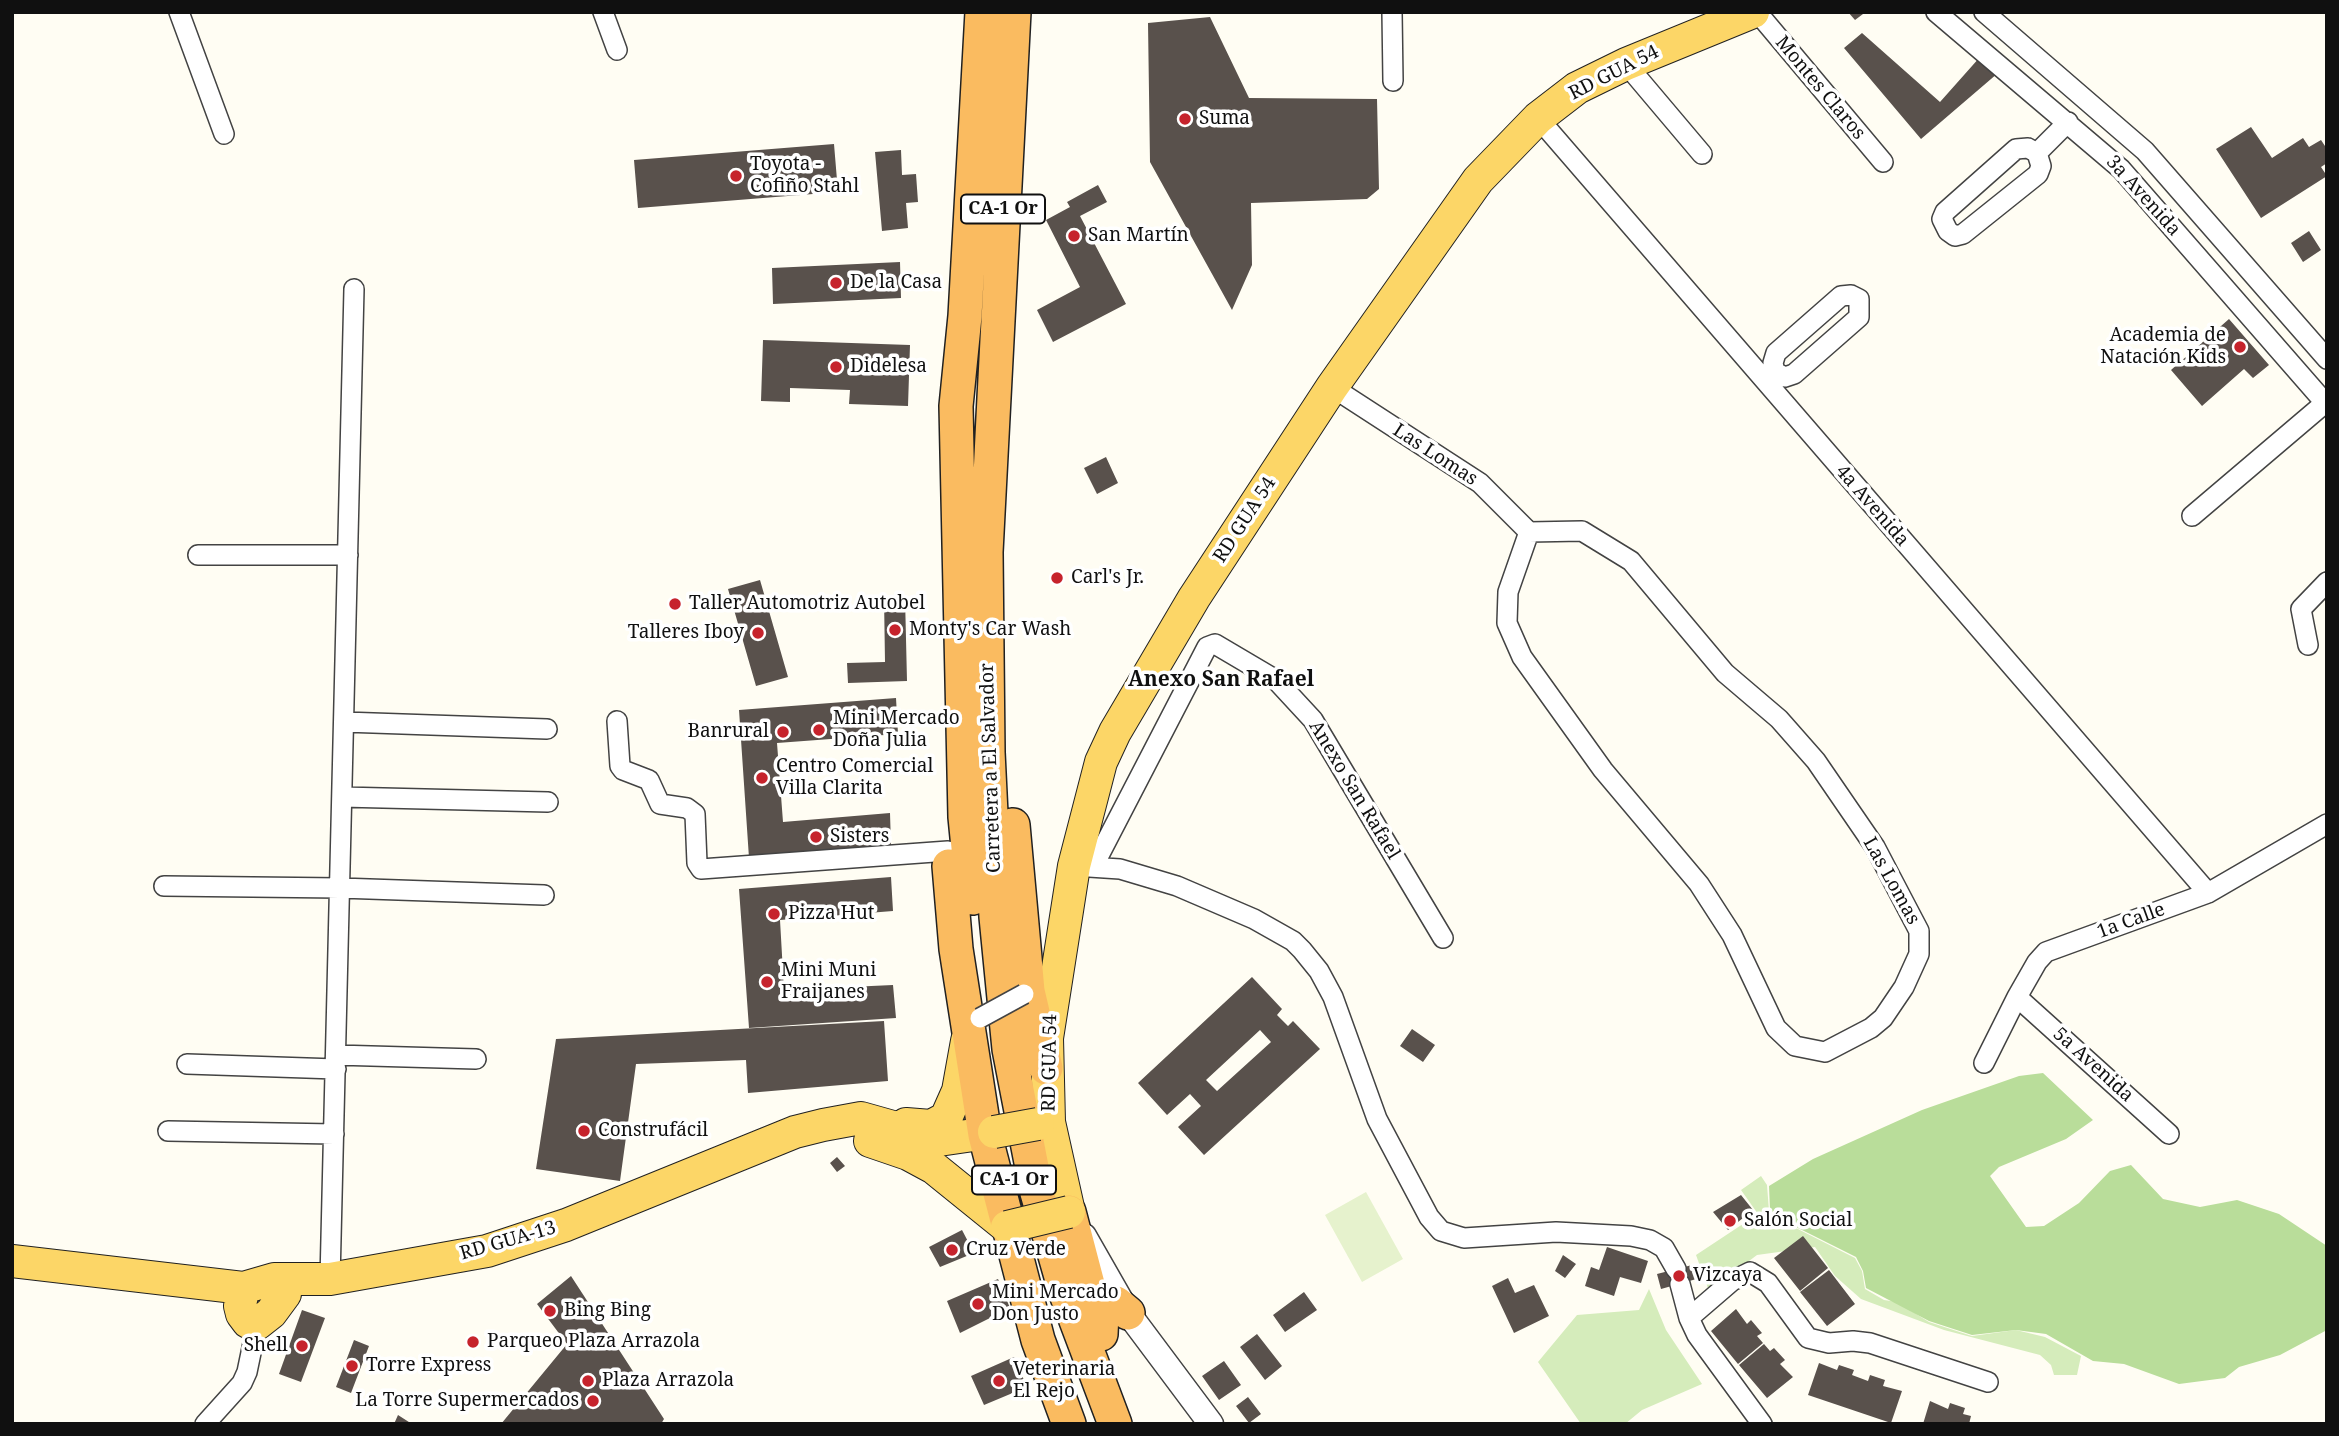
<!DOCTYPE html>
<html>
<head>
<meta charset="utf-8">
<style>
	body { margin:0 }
	#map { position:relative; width:2339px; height:1436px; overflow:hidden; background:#fffdf3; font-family:"Noto Serif",serif }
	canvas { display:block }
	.frame { position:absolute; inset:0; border:14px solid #101010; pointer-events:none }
</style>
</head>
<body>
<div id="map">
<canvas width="2339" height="1436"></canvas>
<div class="frame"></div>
</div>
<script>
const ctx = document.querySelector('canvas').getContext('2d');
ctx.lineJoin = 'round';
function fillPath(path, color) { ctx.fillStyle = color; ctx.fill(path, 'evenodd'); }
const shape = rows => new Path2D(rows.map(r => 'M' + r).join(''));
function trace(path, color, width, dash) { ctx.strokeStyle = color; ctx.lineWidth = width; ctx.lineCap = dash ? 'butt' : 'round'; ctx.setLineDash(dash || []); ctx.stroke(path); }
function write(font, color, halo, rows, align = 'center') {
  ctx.font = font + ' "Noto Serif",serif'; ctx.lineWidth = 7; ctx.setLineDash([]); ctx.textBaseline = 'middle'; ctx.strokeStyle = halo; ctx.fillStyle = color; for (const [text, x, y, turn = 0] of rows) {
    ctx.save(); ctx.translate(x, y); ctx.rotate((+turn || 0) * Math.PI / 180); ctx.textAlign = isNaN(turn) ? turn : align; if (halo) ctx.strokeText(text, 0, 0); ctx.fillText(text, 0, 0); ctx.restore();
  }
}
fillPath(shape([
	[1761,1176,1767,1185,1769,1211,1786,1223,1855,1258,1862,1271,1865,1289,1884,1300,1897,1302,1929,1322,1972,1336,2016,1330,2045,1337,2081,1356,2077,1375,2054,1375,2051,1365,2040,1355,1944,1330,1861,1299,1835,1276,1815,1247,1757,1255,1709,1291,1696,1255,1758,1214,1741,1190],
	[1649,1289,1666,1330,1702,1384,1642,1410,1625,1424,1581,1424,1538,1362,1577,1315,1639,1310]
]), '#d5ecbb');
fillPath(shape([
	[2043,1073,2093,1120,2066,1139,1999,1167,1990,1176,2026,1227,2044,1226,2079,1203,2110,1171,2131,1165,2163,1199,2200,1207,2237,1200,2279,1214,2327,1246,2327,1330,2280,1355,2239,1367,2225,1378,2179,1384,2124,1364,2093,1361,2046,1334,2016,1330,1972,1335,1929,1321,1866,1288,1863,1271,1856,1257,1786,1222,1770,1210,1769,1186,1813,1159,1922,1110,2019,1076]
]), '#b9dd9a');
fillPath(shape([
	[1366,1192,1403,1259,1362,1282,1325,1215]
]), '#e6f2cd');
fillPath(shape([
	[1848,12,1863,12,1863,14,1855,20],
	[1210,17,1249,98,1377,99,1379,189,1367,199,1251,203,1252,265,1232,310,1150,162,1148,23],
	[1862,33,1940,102,1980,57,1998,73,1921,139,1844,48],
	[2251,127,2272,158,2303,138,2309,147,2321,140,2327,149,2327,163,2321,167,2327,176,2261,218,2216,149],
	[834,144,838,192,638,208,634,160],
	[901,150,902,175,916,174,918,202,906,203,908,228,882,231,875,152],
	[1098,185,1107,202,1080,216,1126,304,1053,342,1037,310,1080,287,1046,220,1070,207,1067,202],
	[2309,231,2321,250,2303,262,2291,243],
	[900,262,901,298,773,304,772,268],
	[2229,319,2269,365,2253,378,2244,369,2202,406,2171,370],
	[763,340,910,345,908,406,849,404,850,390,790,388,790,402,761,401],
	[1106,457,1118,483,1097,494,1084,468],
	[760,580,788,677,756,686,728,589],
	[884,597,905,597,907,681,848,683,847,663,885,662],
	[896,698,898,734,777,743,783,822,890,813,891,846,749,858,739,710],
	[891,877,893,911,780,920,784,990,893,985,896,1018,749,1028,739,889],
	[1252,977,1282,1009,1277,1015,1288,1026,1293,1021,1320,1049,1204,1155,1178,1127,1201,1106,1190,1094,1167,1115,1138,1083],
	[1260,1030,1271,1042,1217,1091,1206,1080],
	[884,1021,888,1081,748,1093,746,1060,636,1064,620,1181,536,1169,556,1039],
	[1412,1029,1435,1045,1423,1062,1400,1046],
	[837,1157,845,1166,837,1172,830,1163],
	[1741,1195,1753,1210,1728,1230,1713,1212],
	[962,1230,974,1253,940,1267,929,1247],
	[1803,1236,1828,1268,1800,1291,1774,1258],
	[1607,1247,1648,1261,1641,1283,1620,1277,1614,1296,1585,1286,1591,1267,1599,1270],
	[1563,1255,1576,1264,1565,1278,1555,1271],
	[1696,1264,1700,1278,1661,1289,1657,1274],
	[1829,1270,1855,1304,1827,1326,1800,1292],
	[571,1276,664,1419,661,1424,501,1424,567,1344,537,1304],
	[1508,1278,1515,1293,1534,1285,1549,1316,1514,1333,1492,1286],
	[998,1279,1010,1308,960,1333,947,1301],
	[1304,1292,1317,1310,1285,1332,1273,1315],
	[1736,1309,1747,1324,1751,1320,1762,1333,1757,1336,1763,1343,1738,1364,1711,1331],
	[302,1310,325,1318,301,1382,279,1374],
	[1257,1334,1282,1366,1265,1380,1240,1347],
	[354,1340,369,1346,351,1393,336,1387],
	[1764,1344,1770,1351,1774,1348,1785,1360,1780,1364,1793,1377,1767,1398,1739,1365],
	[1014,1357,1027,1387,984,1405,971,1376],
	[1224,1361,1241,1385,1219,1400,1202,1376],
	[1819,1363,1837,1370,1839,1365,1854,1370,1852,1375,1868,1381,1870,1375,1885,1380,1883,1386,1902,1391,1891,1423,1808,1395],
	[1248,1397,1261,1414,1249,1423,1236,1406],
	[1930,1401,1948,1409,1950,1403,1965,1408,1963,1414,1971,1416,1969,1424,1923,1424],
	[398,1415,412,1424,394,1424]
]), '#59514c');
const minor = shape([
	[179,12,224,134],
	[603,12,617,50],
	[1392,12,1393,81],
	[1757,12,1883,162],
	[1936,12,2121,169,2327,405],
	[1984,12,2145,151,2327,359],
	[1626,64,1702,154],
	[1538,118,2208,893],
	[2028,148,2037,153,2041,166,2038,174,1963,234,1955,236,1948,231,1942,219,1945,212,2016,149,2028,148],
	[2037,153,2068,122],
	[1851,295,1859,299,1859,317,1794,374,1785,377,1775,372,1773,363,1776,353,1841,296,1851,295],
	[1332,387,1480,483,1529,532,1582,531,1631,561,1725,673,1779,719,1816,761,1875,847,1919,931,1919,954,1904,987,1883,1018,1871,1028,1825,1052,1795,1046,1776,1028,1732,935,1699,884,1603,770,1522,657,1507,623,1508,592,1529,532],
	[2192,516,2325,403],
	[198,555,348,555],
	[2308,645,2301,609,2327,582],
	[617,721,620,766,623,770,649,780,660,804,687,808,695,814,697,863,701,869,948,851],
	[344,722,547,729],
	[342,797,548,802],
	[1074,866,1120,869,1177,886,1254,919,1293,941,1302,950,1319,971,1333,997,1377,1119,1429,1217,1441,1231,1464,1238,1556,1232,1631,1236,1650,1240,1664,1248,1676,1269],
	[1093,867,1207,647,1215,644,1276,680,1313,720,1443,938],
	[164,886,340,888,544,895],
	[2017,997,2169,1134],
	[336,1055,476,1059],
	[1984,1063,2017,997,2037,962,2046,952,2208,893,2327,824],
	[187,1064,336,1069],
	[168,1131,334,1134],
	[330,1279,354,289],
	[1680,1284,1689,1318,1697,1335,1762,1424],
	[1689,1318,1732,1281,1750,1272,1768,1283,1808,1338,1829,1343,1853,1341,1870,1343,1988,1382],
	[205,1424,242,1383,247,1372,257,1324]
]);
const tertiary = shape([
	[1084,1236,1128,1313,1211,1424]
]);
const primary = shape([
	[906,1124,931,1126,946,1118,958,1091,967,1041],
	[870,1141,908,1154,934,1168,1007,1227],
	[1069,1212,1049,1122,1047,1038,1074,866,1101,762,1115,732,1194,598,1332,387,1478,180,1538,118,1577,88,1626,64,1753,12],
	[12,1261,243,1288,274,1279,330,1279,487,1251,566,1225,795,1132,823,1125,861,1118,939,1140,994,1132],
	[243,1288,240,1306,242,1314,248,1322,257,1324,271,1313,285,1294]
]);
const trunk = shape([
	[1014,12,986,552,988,752,996,917,1009,1049,1037,1193,1066,1294,1115,1424],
	[1013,825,1028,991,1046,1068],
	[949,866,956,949,985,1135,1038,1340,1069,1424],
	[973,898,965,817,956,406,965,316,982,12],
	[1069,1212,1101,1334],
	[1101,1334,1102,1313,1108,1304,1116,1303,1128,1313]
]);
trace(minor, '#434343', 22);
trace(tertiary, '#434343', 27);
trace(primary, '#212121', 34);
trace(trunk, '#212121', 36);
trace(minor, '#fff', 19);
trace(tertiary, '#fff', 24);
trace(primary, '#fcd667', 32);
trace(trunk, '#fabb60', 33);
const minorBridge = shape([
	[980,1018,1024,994]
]);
const primaryBridge = shape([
	[994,1132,1038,1124],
	[1007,1227,1069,1212]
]);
trace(minorBridge, '#434343', 22, []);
trace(primaryBridge, '#212121', 34, []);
trace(minorBridge, '#fff', 19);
trace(primaryBridge, '#fcd667', 32);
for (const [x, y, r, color] of [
	[1185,119,7,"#c6232c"],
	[736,176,7,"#c6232c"],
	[1074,236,7,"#c6232c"],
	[836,283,7,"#c6232c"],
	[2240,347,7,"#c6232c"],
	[836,367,7,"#c6232c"],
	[1057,578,7,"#c6232c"],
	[675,604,7,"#c6232c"],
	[895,630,7,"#c6232c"],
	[758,633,7,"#c6232c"],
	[819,730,7,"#c6232c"],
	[783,732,7,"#c6232c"],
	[762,778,7,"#c6232c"],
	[816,837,7,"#c6232c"],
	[774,914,7,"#c6232c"],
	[767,982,7,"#c6232c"],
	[584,1131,7,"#c6232c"],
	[1730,1221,7,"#c6232c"],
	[952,1250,7,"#c6232c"],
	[1679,1276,7,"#c6232c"],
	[978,1304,7,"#c6232c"],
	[550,1311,7,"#c6232c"],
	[473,1342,7,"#c6232c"],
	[302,1346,7,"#c6232c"],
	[352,1366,7,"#c6232c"],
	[588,1381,7,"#c6232c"],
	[999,1381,7,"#c6232c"],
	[593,1401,7,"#c6232c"]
]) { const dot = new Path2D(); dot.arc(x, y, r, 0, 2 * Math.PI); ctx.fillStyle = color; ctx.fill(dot); trace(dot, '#fff', 2.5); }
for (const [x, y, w] of [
	[1003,209,84],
	[1014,1180,84]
]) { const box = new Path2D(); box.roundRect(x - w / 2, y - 14.5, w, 29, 5); ctx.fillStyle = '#fff'; ctx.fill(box); trace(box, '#101010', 2); }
write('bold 18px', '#101010', null, [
	["CA-1 Or",1003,209],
	["CA-1 Or",1014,1180]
]);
write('19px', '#101010', '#fff', [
	["RD GUA 54",1614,73,-27],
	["Montes Claros",1820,88,50],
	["3a Avenida",2143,196,48],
	["Las Lomas",1435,455,33],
	["4a Avenida",1872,506,49],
	["RD GUA 54",1245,520,-57],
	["Carretera a El Salvador",991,768,-92],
	["Anexo San Rafael",1354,790,59],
	["Las Lomas",1891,881,61],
	["1a Calle",2131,921,-20],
	["RD GUA 54",1050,1063,-89],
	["5a Avenida",2093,1065,42],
	["RD GUA-13",508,1241,-16]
]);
write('19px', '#101010', '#fff', [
	["Suma",1199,119],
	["Toyota -",750,165],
	["Cofiño Stahl",750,187],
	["San Martín",1088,236],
	["De la Casa",850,283],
	["Academia de",2226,336,"right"],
	["Natación Kids",2226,358,"right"],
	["Didelesa",850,367],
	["Carl's Jr.",1071,578],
	["Taller Automotriz Autobel",689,604],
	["Monty's Car Wash",909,630],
	["Talleres Iboy",744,633,"right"],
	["Mini Mercado",833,719],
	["Doña Julia",833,741],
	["Banrural",769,732,"right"],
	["Centro Comercial",776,767],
	["Villa Clarita",776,789],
	["Sisters",830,837],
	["Pizza Hut",788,914],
	["Mini Muni",781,971],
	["Fraijanes",781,993],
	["Construfácil",598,1131],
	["Salón Social",1744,1221],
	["Cruz Verde",966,1250],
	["Vizcaya",1693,1276],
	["Mini Mercado",992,1293],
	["Don Justo",992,1315],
	["Bing Bing",564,1311],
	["Parqueo Plaza Arrazola",487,1342],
	["Shell",288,1346,"right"],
	["Torre Express",366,1366],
	["Veterinaria",1013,1370],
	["El Rejo",1013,1392],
	["Plaza Arrazola",602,1381],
	["La Torre Supermercados",579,1401,"right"]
], 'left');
write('bold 21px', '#101010', '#fff', [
	["Anexo San Rafael",1221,680]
]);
</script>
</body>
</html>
